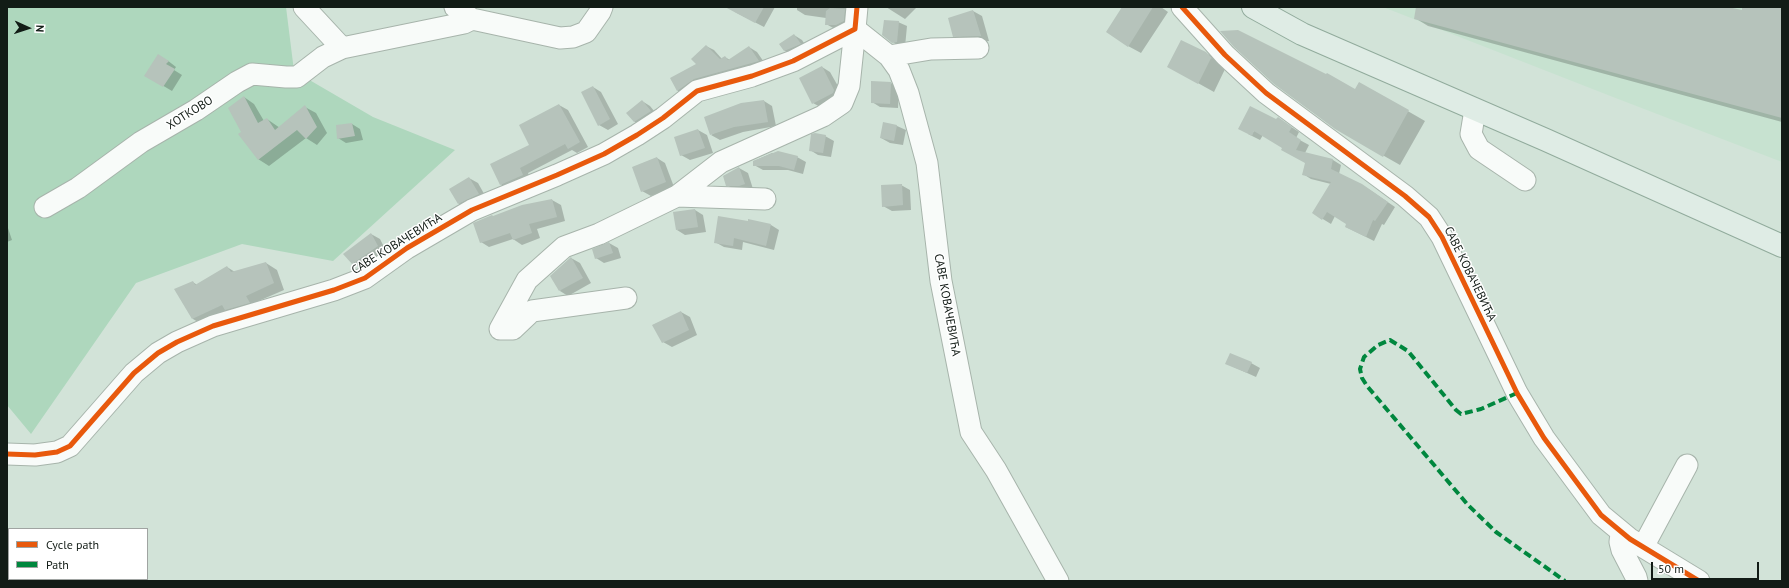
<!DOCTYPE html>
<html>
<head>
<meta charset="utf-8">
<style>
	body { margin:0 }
	#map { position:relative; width:1789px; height:588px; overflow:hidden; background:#d2e3d8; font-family:"PT Sans",sans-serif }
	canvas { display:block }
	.frame { position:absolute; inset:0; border:8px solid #121c16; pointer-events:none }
	.legend { position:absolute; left:8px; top:528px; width:140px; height:52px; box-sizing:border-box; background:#fff; border:1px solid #a0a4a2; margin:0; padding:5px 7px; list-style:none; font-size:12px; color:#121c16 }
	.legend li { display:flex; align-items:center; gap:8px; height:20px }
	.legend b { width:20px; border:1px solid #a0a4a2 }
	.north { position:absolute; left:8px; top:8px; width:40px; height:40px; -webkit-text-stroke:3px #fff; paint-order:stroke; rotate:93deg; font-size:11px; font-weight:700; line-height:16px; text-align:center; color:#121c16 }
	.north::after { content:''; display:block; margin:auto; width:14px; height:18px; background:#121c16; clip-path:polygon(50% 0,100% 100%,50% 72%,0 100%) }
	.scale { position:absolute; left:1651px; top:562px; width:108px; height:18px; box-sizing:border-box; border:2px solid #121c16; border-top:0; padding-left:5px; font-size:12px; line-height:14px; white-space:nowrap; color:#121c16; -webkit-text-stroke:3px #fff; paint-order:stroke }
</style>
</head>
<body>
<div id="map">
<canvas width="1789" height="588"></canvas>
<div class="frame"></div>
<ul class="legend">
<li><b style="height:5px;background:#e8590c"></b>Cycle path</li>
<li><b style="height:5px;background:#00873e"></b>Path</li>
</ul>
<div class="north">N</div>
<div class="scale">50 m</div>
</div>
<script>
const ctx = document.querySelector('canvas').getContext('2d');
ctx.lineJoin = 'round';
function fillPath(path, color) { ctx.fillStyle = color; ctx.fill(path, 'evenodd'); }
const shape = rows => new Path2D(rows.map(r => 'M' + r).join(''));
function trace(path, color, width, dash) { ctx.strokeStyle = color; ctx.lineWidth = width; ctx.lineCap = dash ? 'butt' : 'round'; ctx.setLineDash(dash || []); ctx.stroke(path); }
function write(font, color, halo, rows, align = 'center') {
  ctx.font = font + ' "PT Sans",sans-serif'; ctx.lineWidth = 3; ctx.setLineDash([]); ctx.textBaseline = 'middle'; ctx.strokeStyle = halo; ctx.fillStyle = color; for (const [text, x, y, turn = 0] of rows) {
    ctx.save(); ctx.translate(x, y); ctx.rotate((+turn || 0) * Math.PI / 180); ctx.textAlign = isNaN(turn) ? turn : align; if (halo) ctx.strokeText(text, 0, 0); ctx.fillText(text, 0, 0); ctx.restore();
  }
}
fillPath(shape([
	[1383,7,1782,7,1782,162,1613,97]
]), '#c7e2d0');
fillPath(shape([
	[7,7,286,7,294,71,373,117,455,150,333,261,242,244,136,283,31,434,7,405]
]), '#aed7bd');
fillPath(shape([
	[738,7,775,7,764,27,735,12],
	[797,7,856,7,852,26,835,29,826,24,826,18,805,15,797,10],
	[886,7,917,7,905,19],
	[1123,7,1161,7,1168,12,1141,53,1128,46],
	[1417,7,1724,7,1742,11,1743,7,1782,7,1782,122,1428,26,1415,18],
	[973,11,982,16,989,41,963,41,954,36],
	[898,22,907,26,905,47,902,48,893,42],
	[794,35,802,40,808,49,793,56,785,51,780,44],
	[706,46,714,50,722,59,725,57,730,60,749,47,757,52,766,65,686,95,678,91,671,79,698,64],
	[1206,53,1222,62,1226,67,1214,92,1169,67],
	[167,60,176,67,174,70,182,75,172,91,145,75],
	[822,67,830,72,843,95,822,108,813,103],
	[891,83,899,88,898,108,880,107,872,102],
	[1359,83,1425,121,1400,165,1335,128],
	[593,87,601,92,618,124,608,130,599,125],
	[244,97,254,104,264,121,267,119,280,128,305,107,316,113,327,133,317,145,306,138,269,166,258,159,242,133],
	[642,101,650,106,659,117,644,127,635,122,628,113],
	[764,101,772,106,776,126,743,132,720,140,711,135],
	[559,105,568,110,588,147,577,153,572,150,528,173,531,180,509,190,501,185],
	[1278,118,1299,132,1296,138,1309,145,1305,153,1333,160,1341,165,1339,174,1370,190,1395,207,1384,225,1382,224,1374,241,1346,227,1348,224,1335,216,1331,224,1313,213,1331,184,1311,179,1303,174,1306,163,1263,135,1260,140,1248,134,1277,121],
	[884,123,897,126,906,130,903,145,890,143,881,138],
	[352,124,360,129,363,140,346,143,338,138],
	[698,130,707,135,713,153,690,160,681,155],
	[825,136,834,141,831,157,818,155,810,150],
	[772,153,797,157,806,162,803,174,788,170,763,170,754,165,754,161],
	[657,158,665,163,674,187,651,196,642,191],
	[739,168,748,173,753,189,735,190,727,185,724,176],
	[469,178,478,183,487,199,467,209,459,204],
	[901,185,910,190,911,210,892,211,883,206],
	[552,200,561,205,565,221,537,229,540,238,522,245,513,239,489,247,481,242,492,216,494,217],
	[695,210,703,215,706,232,685,235,677,230],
	[7,225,12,240,7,242],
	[771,225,779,230,774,250,743,242,742,250,724,247,715,242],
	[371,234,380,239,386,251,361,268,353,263],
	[609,243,618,248,621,258,604,263,596,258],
	[571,258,580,263,591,283,568,296,560,291],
	[266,263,277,270,284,290,203,325,193,319,193,282,197,285,227,267,235,272],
	[681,312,690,317,697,335,672,347,663,342,653,325],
	[1251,363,1260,368,1256,377,1227,364]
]), '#0003');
fillPath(shape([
	[725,7,764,7,755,23],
	[1122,7,1153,7,1128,47,1106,32],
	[1416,7,1728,7,1742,10,1742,7,1782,7,1782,118,1414,19],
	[830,8,845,9,844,21,836,25,825,25,826,11],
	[973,10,981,36,953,37,948,18],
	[884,20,899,21,897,42,892,43,882,35],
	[1238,30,1326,74,1327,73,1355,89,1359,82,1409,110,1383,157,1335,129,1274,84,1234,47,1220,31],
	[794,34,801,44,784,51,779,44],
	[1181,40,1206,52,1213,59,1211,58,1198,84,1167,67],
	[706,45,720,59,725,56,728,60,749,46,759,61,694,79,677,91,670,78,696,64,691,59],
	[158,54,169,61,166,64,175,69,163,87,144,76],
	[822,66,834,90,833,93,812,104,799,78],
	[871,81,891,82,890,104,871,103],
	[593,86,610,119,598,126,581,92],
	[244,96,258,123,267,118,275,130,305,105,317,127,306,139,297,130,258,160,238,134,241,132,228,108],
	[642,100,651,111,634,122,626,113],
	[764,100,768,122,734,127,710,135,704,117,741,103],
	[559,104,580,142,568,149,565,144,520,168,523,175,500,185,490,164,529,145,519,125],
	[1250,106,1276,119,1278,117,1292,127,1289,132,1301,140,1296,150,1333,159,1331,169,1362,184,1388,202,1375,221,1373,220,1366,237,1345,227,1346,224,1327,212,1322,220,1312,213,1331,182,1302,175,1305,163,1281,150,1282,148,1254,131,1252,136,1238,129],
	[883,122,897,125,894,141,880,138],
	[352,123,355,136,337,139,336,125],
	[698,129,705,148,680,156,674,137],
	[815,133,826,135,823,153,809,151,811,134],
	[778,151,798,156,794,170,779,166,753,166,753,161],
	[657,157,666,182,641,192,632,167],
	[739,167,745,184,739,186,726,186,723,176],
	[469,177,479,194,458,204,449,189],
	[902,184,903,205,882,207,881,185],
	[552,199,557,217,529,224,532,233,513,240,510,233,480,243,473,223,492,215,493,216,522,205],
	[695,209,698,227,676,230,673,212],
	[718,216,748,221,748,219,771,224,766,246,734,238,733,246,714,243],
	[371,233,378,246,352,264,343,254],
	[609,242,613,253,595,259,592,249],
	[571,257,583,278,559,291,550,276],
	[266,262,274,283,246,296,250,303,225,310,222,305,192,319,174,289,193,281,195,285,227,266,231,272],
	[681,311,689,330,662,343,652,325],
	[1230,353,1252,362,1247,373,1225,364]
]), '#b6c3bb');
const minor = shape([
	[304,7,342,48,464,23,472,19],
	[455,7,472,19,560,38,573,37,586,32,600,12,602,7],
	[1182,7,1225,55,1266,93,1405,196,1429,217,1442,237,1517,393,1544,438,1601,515,1630,539,1699,581],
	[855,29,889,56,899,70,908,93,927,163,941,281,971,432,996,470,1058,581],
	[889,56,931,49,978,48],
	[1475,110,1471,134,1479,149,1525,180],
	[677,196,765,199],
	[45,207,78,188,141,142,196,110,237,82,252,74,286,77,297,77,323,57,342,48],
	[626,298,532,311,513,329,500,329,527,280,564,247,599,234,677,196,721,162,823,116,842,103,849,86,855,29],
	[7,454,35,455,57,452,70,446,134,373,158,353,177,342,213,326,334,290,365,278,407,248,472,210,557,175,604,154,637,135,663,118,697,91,752,76,793,61,855,29,857,7],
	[1621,533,1620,542,1622,550,1636,577,1637,581],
	[1643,547,1687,465]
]);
const major = shape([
	[1253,7,1302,34,1546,140,1782,246]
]);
trace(minor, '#a7b4ab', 23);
trace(major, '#91ab9c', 24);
trace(minor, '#f8fbf9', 21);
trace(major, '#dfece5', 22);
trace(shape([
	[1517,393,1481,409,1461,414,1456,410,1408,351,1390,340,1378,345,1364,357,1360,369,1362,378,1367,386,1468,505,1496,532,1565,581]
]), '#00873e', 4, [8, 4]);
trace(shape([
	[1182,7,1225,55,1266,93,1405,196,1429,217,1442,237,1517,393,1544,438,1601,515,1630,539,1699,581],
	[7,454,35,455,57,452,70,446,134,373,158,353,177,342,213,326,334,290,365,278,407,248,472,210,557,175,604,154,637,135,663,118,697,91,752,76,793,61,855,29,857,7]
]), '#e8590c', 5);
write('12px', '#121c16', '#fff', [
	["ХОТКОВО",190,113,-32],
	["САВЕ КОВАЧЕВИЋА",397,244,-32],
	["САВЕ КОВАЧЕВИЋА",1470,274,64],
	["САВЕ КОВАЧЕВИЋА",947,305,80]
]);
</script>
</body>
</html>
